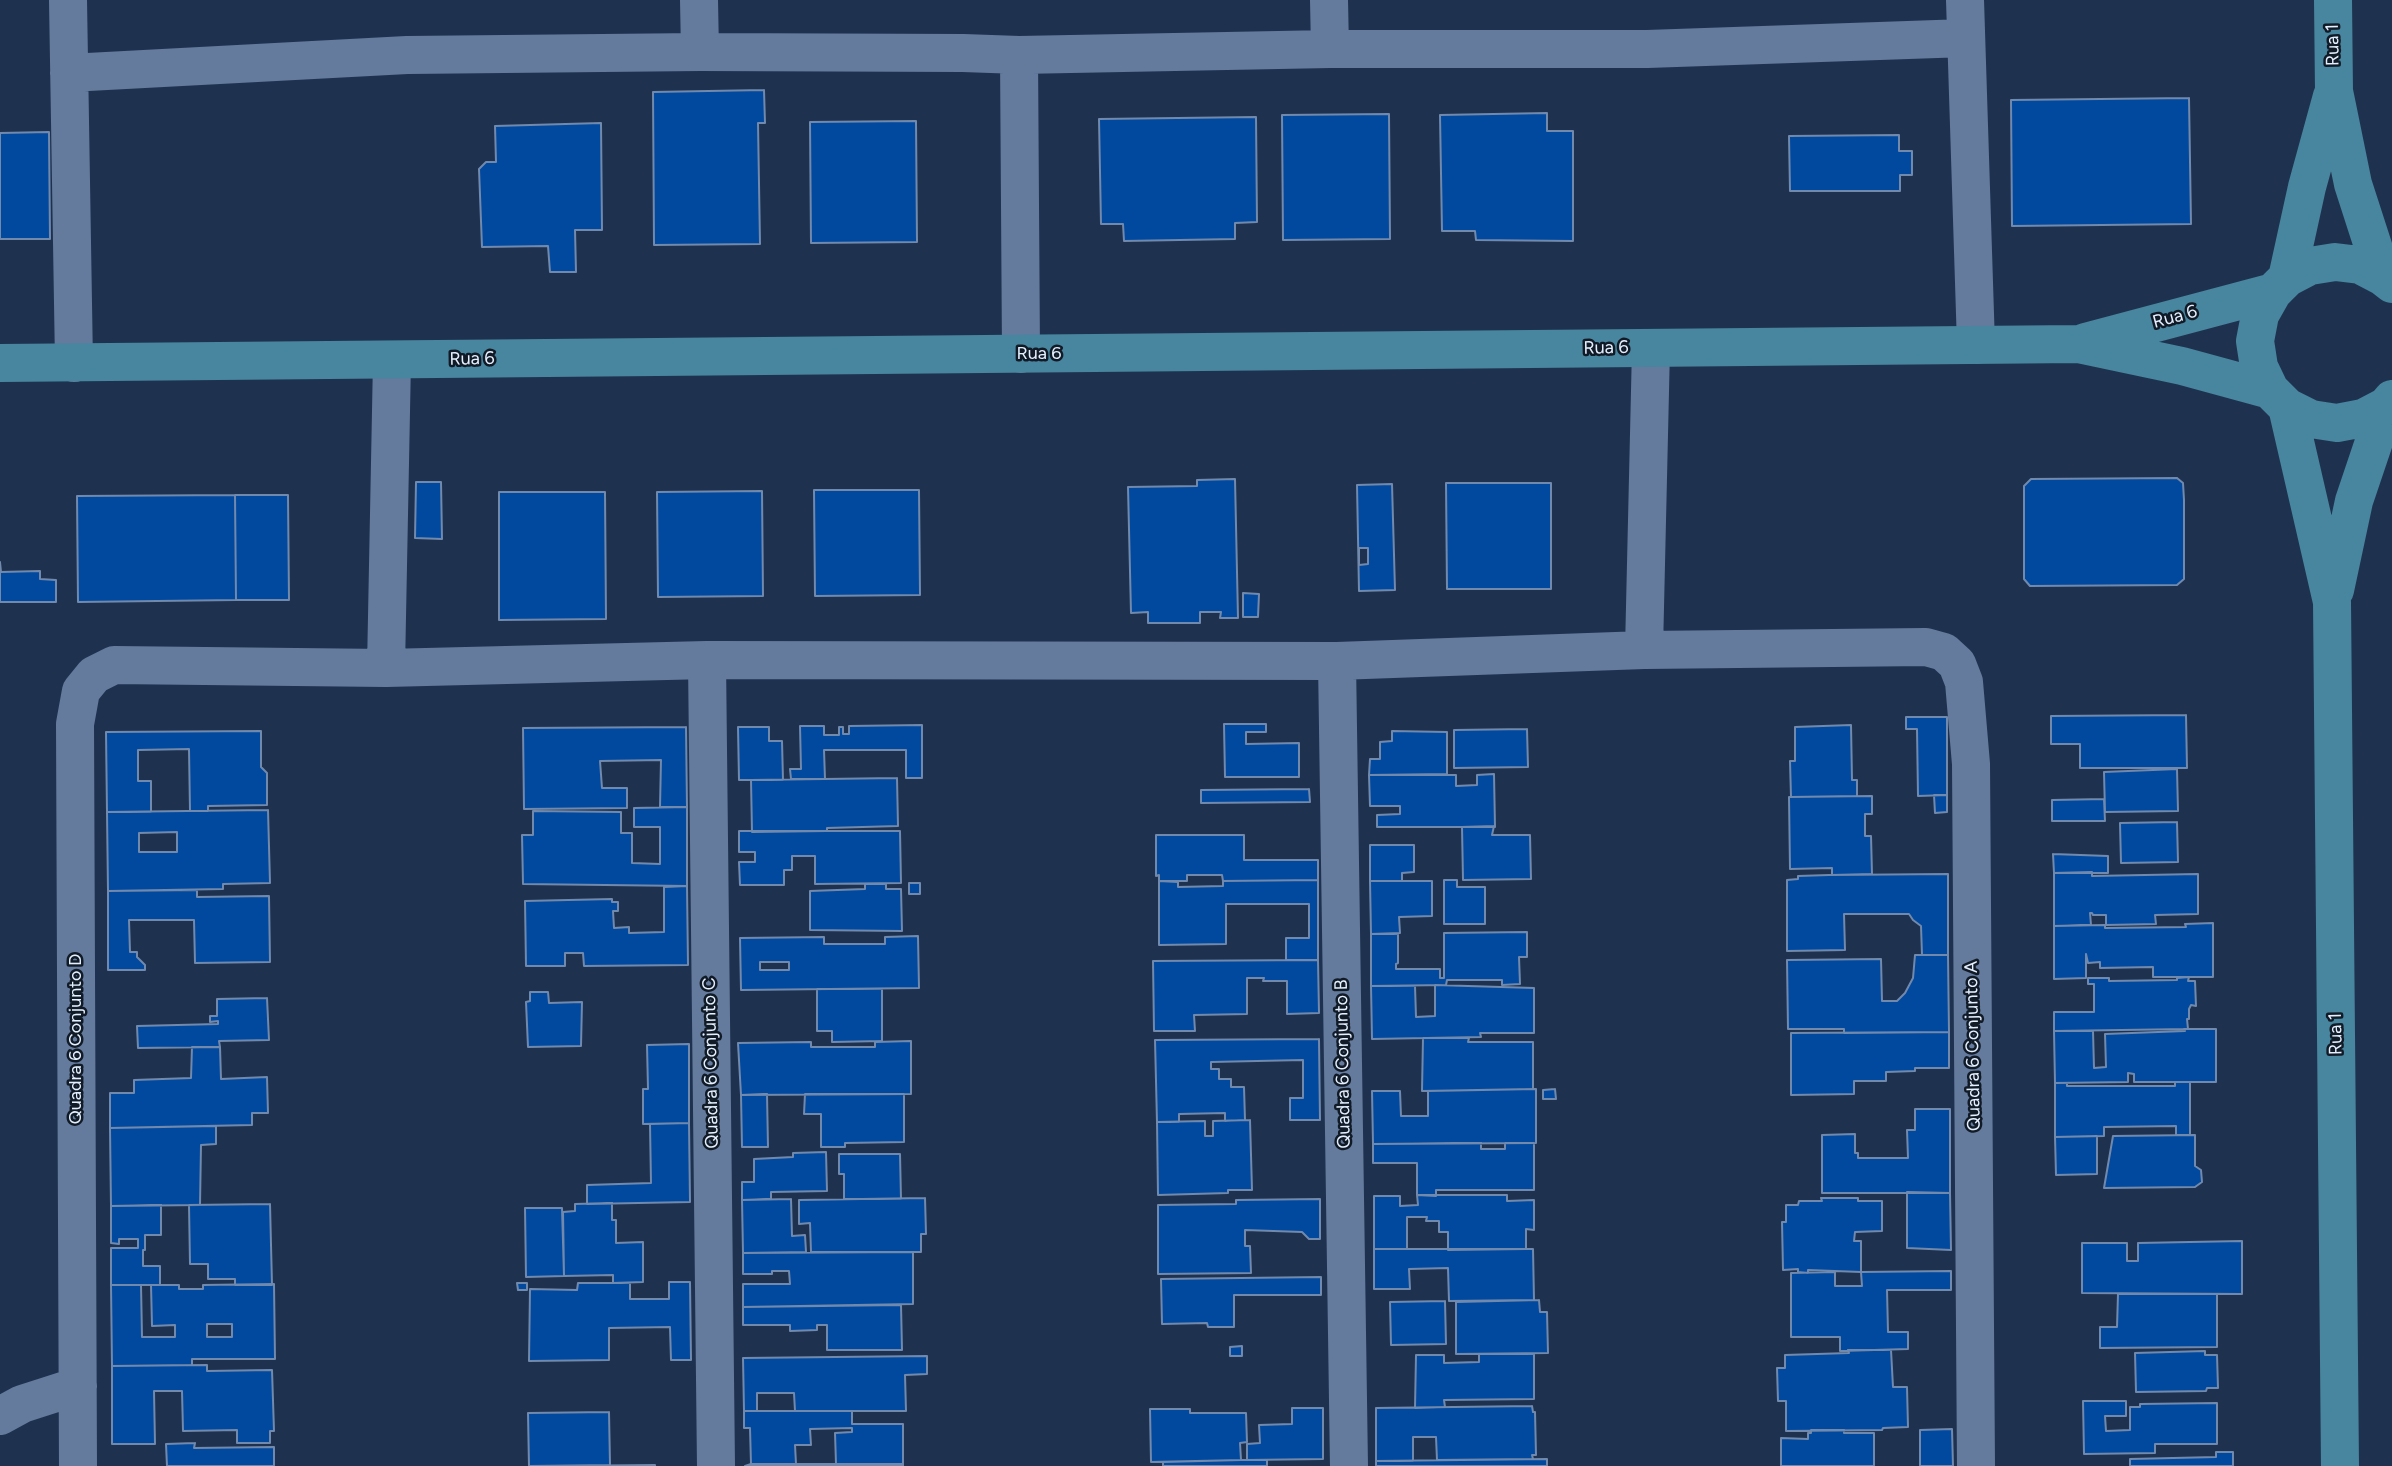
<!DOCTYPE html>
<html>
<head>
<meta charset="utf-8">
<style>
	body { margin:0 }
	canvas { display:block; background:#1e324f }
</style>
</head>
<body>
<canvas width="2392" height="1466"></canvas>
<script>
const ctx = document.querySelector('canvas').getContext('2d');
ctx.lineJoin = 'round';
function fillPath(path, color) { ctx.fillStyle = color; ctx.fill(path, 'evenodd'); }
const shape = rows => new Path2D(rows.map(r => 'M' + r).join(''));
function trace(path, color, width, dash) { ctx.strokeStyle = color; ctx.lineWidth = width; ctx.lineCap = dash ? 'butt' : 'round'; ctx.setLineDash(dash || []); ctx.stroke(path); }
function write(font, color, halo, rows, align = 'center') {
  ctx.font = font + ' Figtree,sans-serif'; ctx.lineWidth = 5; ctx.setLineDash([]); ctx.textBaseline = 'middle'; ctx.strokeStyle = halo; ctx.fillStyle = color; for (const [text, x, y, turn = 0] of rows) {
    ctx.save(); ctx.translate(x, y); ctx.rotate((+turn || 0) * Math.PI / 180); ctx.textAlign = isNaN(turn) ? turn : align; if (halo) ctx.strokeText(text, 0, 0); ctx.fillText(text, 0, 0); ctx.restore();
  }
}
const building = shape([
	[764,90,765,123,758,123,760,244,654,245,653,92,764,90],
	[2189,98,2191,224,2012,226,2011,100,2189,98],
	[1547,113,1547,131,1573,131,1573,241,1476,240,1475,231,1442,231,1440,115,1547,113],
	[1389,114,1390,239,1283,240,1282,115,1389,114],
	[1256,117,1257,222,1235,223,1235,239,1124,241,1123,224,1101,224,1099,119,1256,117],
	[916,121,917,242,811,243,810,122,916,121],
	[601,123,602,230,575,230,576,272,550,272,548,246,482,247,479,169,486,162,496,162,495,126,601,123],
	[49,132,50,239,0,239,0,133,49,132],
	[1899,135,1899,151,1912,151,1912,175,1900,175,1900,191,1790,191,1789,136,1899,135],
	[2177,478,2183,483,2184,500,2184,579,2177,585,2030,586,2024,579,2024,486,2031,479,2177,478],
	[1235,479,1238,618,1220,618,1221,612,1200,612,1200,623,1148,623,1148,612,1131,613,1128,487,1197,486,1197,480,1235,479],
	[416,482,441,482,442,539,415,538,416,482],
	[1446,483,1551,483,1551,589,1447,589,1446,483],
	[1392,484,1395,590,1359,591,1357,485,1392,484],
	[1359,548,1368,548,1368,564,1359,565,1359,548],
	[814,490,919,490,920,595,815,596,814,490],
	[762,491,763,596,658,597,657,492,762,491],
	[499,492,605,492,606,619,499,620,499,492],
	[235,495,236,600,78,602,77,496,235,495],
	[235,495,288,495,289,600,236,600,235,495],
	[0,562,1,572,40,571,40,579,56,580,56,602,0,602,0,562],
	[1243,593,1259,594,1258,617,1243,617,1243,593],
	[2186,715,2187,768,2080,768,2080,744,2051,744,2051,716,2186,715],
	[1906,717,1947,717,1947,795,1918,796,1917,729,1906,729,1906,717],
	[1224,724,1266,724,1266,732,1246,732,1246,744,1299,743,1299,777,1225,777,1224,724],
	[922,725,922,778,906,778,906,750,824,750,825,779,791,779,790,769,801,769,800,726,824,726,824,735,839,735,839,727,843,727,843,734,849,734,849,726,922,725],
	[1851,725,1852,780,1857,780,1857,796,1791,797,1790,761,1795,761,1795,727,1851,725],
	[686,727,687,807,660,807,661,760,600,761,602,788,627,788,627,808,524,809,523,728,686,727],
	[738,727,769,727,769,741,782,741,783,780,739,780,738,727],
	[1527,729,1528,767,1454,768,1454,730,1527,729],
	[261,731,261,767,267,773,267,805,208,806,208,811,190,811,189,749,138,750,138,781,151,781,151,812,107,812,106,732,261,731],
	[1392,731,1447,732,1447,774,1369,775,1370,759,1380,759,1380,742,1392,741,1392,731],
	[2177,769,2178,811,2105,812,2104,772,2177,769],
	[1494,774,1495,827,1377,827,1377,815,1400,814,1400,806,1370,806,1369,775,1456,775,1456,786,1477,785,1477,775,1494,774],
	[897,778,898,826,827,828,827,831,752,832,751,780,897,778],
	[1309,789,1310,802,1201,803,1201,790,1309,789],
	[1934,795,1947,795,1947,812,1935,813,1934,795],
	[1872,796,1872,814,1865,814,1865,836,1871,836,1872,874,1832,875,1832,868,1790,869,1789,797,1872,796],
	[2104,799,2105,821,2052,821,2052,800,2104,799],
	[687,807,687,886,523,884,522,835,533,835,533,811,621,812,621,833,632,833,632,863,660,864,660,827,634,827,634,808,687,807],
	[268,810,270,883,223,884,223,889,108,891,107,812,268,810],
	[177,832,177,852,139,852,139,833,177,832],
	[2177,822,2178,862,2121,863,2120,823,2177,822],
	[1494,826,1492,835,1530,835,1531,879,1463,880,1462,827,1494,826],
	[739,831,900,831,901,883,815,884,815,856,792,856,792,870,784,870,784,885,740,885,739,862,755,862,755,852,739,852,739,831],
	[1156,835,1244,835,1244,860,1318,860,1318,880,1223,881,1222,875,1187,875,1187,881,1159,881,1159,875,1156,876,1156,835],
	[1370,845,1414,845,1414,872,1402,873,1402,881,1370,881,1370,845],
	[2053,854,2108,856,2108,873,2054,873,2053,854],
	[2092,872,2092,876,2198,874,2198,914,2155,915,2156,924,2106,925,2106,915,2093,915,2092,913,2090,913,2091,925,2054,926,2054,873,2092,872],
	[1948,874,1948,955,1922,955,1921,926,1913,920,1909,914,1844,914,1845,950,1787,951,1787,880,1798,879,1798,876,1829,875,1948,874],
	[1318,880,1318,960,1286,960,1286,938,1309,938,1309,904,1226,904,1226,944,1159,945,1159,881,1178,882,1178,887,1223,886,1223,881,1318,880],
	[1444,880,1457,880,1457,887,1485,887,1485,924,1444,924,1444,880],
	[1370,881,1432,881,1432,916,1399,917,1400,933,1371,934,1370,881],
	[909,883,920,883,920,894,909,894,909,883],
	[865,884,886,884,886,889,901,889,902,931,810,930,810,891,865,889,865,884],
	[687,886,688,965,584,966,583,953,565,953,565,966,526,966,525,901,612,899,612,902,618,902,618,911,613,911,614,928,629,927,629,933,664,932,664,887,687,886],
	[197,890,197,897,269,896,270,962,195,963,194,920,129,920,130,952,137,952,137,957,145,965,145,970,108,970,108,891,197,890],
	[2213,923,2213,977,2153,977,2153,967,2100,968,2100,962,2088,963,2086,954,2086,978,2054,979,2054,926,2105,925,2105,928,2186,927,2185,924,2213,923],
	[1527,932,1527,957,1519,957,1520,984,1502,985,1502,980,1447,980,1446,985,1371,986,1371,934,1398,934,1398,963,1396,964,1396,969,1440,969,1440,978,1444,978,1444,933,1527,932],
	[918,936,919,988,741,990,740,938,824,937,824,944,885,944,885,937,918,936],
	[760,962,789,962,789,970,760,970,760,962],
	[1915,955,1948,955,1949,1032,1844,1033,1844,1029,1788,1029,1787,960,1881,959,1882,1001,1897,1001,1905,993,1913,978,1915,955],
	[1318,960,1319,1013,1287,1014,1287,981,1263,981,1264,978,1247,978,1247,1014,1194,1015,1195,1031,1154,1031,1153,961,1318,960],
	[2189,977,2188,981,2195,981,2196,1006,2191,1005,2189,1009,2189,1019,2187,1019,2188,1029,2054,1031,2054,1012,2094,1012,2094,984,2088,984,2088,978,2109,978,2109,981,2177,980,2177,978,2189,977],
	[1435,985,1534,988,1534,1033,1480,1033,1481,1037,1372,1039,1371,986,1415,986,1416,1017,1435,1016,1435,985],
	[817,989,882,989,882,1041,832,1042,832,1031,817,1031,817,989],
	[530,992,548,992,549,1003,582,1002,581,1046,528,1047,526,1002,530,1001,530,992],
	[267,998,269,1040,219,1041,220,1047,138,1048,137,1026,218,1024,218,1021,210,1022,210,1016,217,1016,217,999,267,998],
	[2184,1029,2216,1029,2216,1082,2134,1082,2134,1074,2128,1073,2128,1082,2055,1083,2054,1031,2093,1031,2094,1068,2106,1067,2105,1034,2185,1031,2184,1029],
	[1949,1032,1949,1068,1915,1068,1915,1071,1886,1072,1886,1081,1854,1081,1854,1094,1791,1095,1791,1033,1949,1032],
	[1423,1038,1469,1038,1468,1042,1533,1042,1533,1089,1422,1091,1423,1038],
	[1319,1039,1320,1120,1290,1120,1290,1098,1303,1098,1303,1060,1211,1062,1211,1069,1219,1069,1219,1079,1231,1079,1231,1087,1244,1087,1245,1120,1225,1121,1225,1113,1179,1114,1179,1122,1157,1122,1155,1040,1319,1039],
	[911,1041,911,1094,741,1095,738,1043,811,1042,811,1047,875,1047,875,1042,911,1041],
	[689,1044,689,1123,643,1124,643,1089,648,1089,647,1045,689,1044],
	[192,1047,220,1047,221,1079,267,1077,268,1113,252,1113,252,1125,110,1128,110,1093,134,1093,134,1080,191,1078,192,1047],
	[2175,1082,2190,1082,2190,1135,2176,1135,2176,1126,2104,1127,2104,1136,2055,1137,2055,1083,2067,1083,2067,1086,2175,1086,2175,1082],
	[1536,1089,1536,1143,1373,1144,1372,1091,1400,1091,1401,1116,1428,1116,1428,1091,1536,1089],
	[1555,1089,1556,1099,1543,1099,1543,1090,1555,1089],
	[767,1094,768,1147,742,1147,741,1095,767,1094],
	[805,1094,904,1094,904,1142,845,1143,845,1147,821,1147,821,1114,804,1114,805,1094],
	[1915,1109,1950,1109,1950,1193,1822,1193,1822,1135,1855,1134,1855,1153,1858,1153,1858,1158,1908,1158,1907,1130,1915,1130,1915,1109],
	[1250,1120,1252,1190,1228,1190,1228,1193,1158,1195,1157,1122,1205,1121,1205,1136,1213,1136,1213,1121,1250,1120],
	[689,1123,690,1202,587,1204,587,1185,651,1183,650,1124,689,1123],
	[216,1126,216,1144,201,1145,200,1205,111,1206,110,1128,216,1126],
	[2195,1135,2195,1166,2201,1170,2202,1182,2195,1187,2104,1188,2113,1136,2195,1135],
	[2097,1136,2097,1174,2056,1175,2055,1137,2097,1136],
	[1481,1143,1481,1149,1505,1149,1505,1143,1534,1143,1534,1190,1436,1190,1436,1196,1417,1195,1417,1163,1373,1163,1373,1144,1481,1143],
	[826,1152,827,1191,771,1192,771,1199,742,1200,742,1182,754,1182,754,1159,793,1157,793,1153,826,1152],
	[839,1154,900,1154,901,1199,844,1199,844,1174,839,1174,839,1154],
	[1907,1192,1950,1193,1951,1250,1907,1248,1907,1192],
	[1417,1195,1507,1195,1507,1201,1534,1200,1534,1230,1526,1229,1526,1249,1448,1250,1448,1232,1439,1232,1439,1221,1426,1221,1427,1217,1407,1217,1407,1249,1374,1249,1374,1196,1400,1196,1400,1206,1418,1205,1417,1195],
	[925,1198,926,1234,921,1234,921,1252,811,1252,810,1223,799,1224,799,1200,925,1198],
	[1821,1198,1858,1198,1858,1201,1882,1201,1882,1231,1855,1232,1854,1241,1861,1241,1861,1272,1808,1270,1808,1273,1798,1272,1798,1269,1783,1270,1782,1222,1786,1222,1786,1205,1798,1205,1799,1201,1822,1201,1821,1198],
	[791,1199,792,1236,805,1235,806,1252,743,1253,742,1200,791,1199],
	[1320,1199,1320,1239,1309,1239,1302,1232,1245,1230,1245,1246,1250,1246,1251,1273,1158,1274,1158,1205,1236,1204,1236,1200,1320,1199],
	[612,1203,612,1220,616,1220,616,1243,643,1242,643,1282,613,1283,613,1275,564,1276,563,1212,575,1211,575,1204,612,1203],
	[270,1204,272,1285,235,1285,235,1279,208,1279,208,1264,190,1264,189,1205,270,1204],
	[161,1205,161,1235,145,1235,145,1250,143,1250,143,1266,160,1266,160,1285,111,1285,111,1248,138,1248,138,1239,119,1239,119,1244,111,1243,111,1206,161,1205],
	[525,1208,562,1208,564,1276,526,1277,525,1208],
	[2242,1241,2242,1294,2082,1293,2082,1243,2127,1243,2127,1261,2138,1261,2138,1243,2242,1241],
	[1374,1249,1533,1249,1534,1300,1449,1301,1448,1268,1409,1269,1410,1289,1374,1289,1374,1249],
	[913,1252,913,1304,743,1307,743,1284,790,1284,789,1271,772,1271,772,1274,743,1274,743,1253,913,1252],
	[1951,1271,1951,1290,1887,1290,1888,1332,1908,1332,1908,1349,1840,1351,1840,1337,1791,1337,1791,1273,1835,1272,1835,1286,1862,1286,1861,1272,1951,1271],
	[1321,1277,1321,1295,1234,1295,1234,1327,1208,1327,1207,1323,1162,1324,1161,1279,1321,1277],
	[669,1282,690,1282,691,1360,671,1360,670,1327,609,1328,609,1360,529,1361,530,1289,577,1290,578,1283,630,1283,630,1299,669,1299,669,1282],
	[517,1283,527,1283,527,1290,518,1290,517,1283],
	[274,1284,275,1359,192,1359,192,1365,112,1366,111,1285,141,1285,142,1337,175,1337,175,1325,152,1326,151,1285,179,1285,179,1289,203,1289,203,1285,274,1284],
	[207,1324,232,1324,232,1337,207,1337,207,1324],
	[2118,1294,2217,1294,2217,1347,2100,1348,2100,1327,2117,1327,2118,1294],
	[1539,1300,1540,1312,1547,1312,1548,1353,1456,1354,1456,1302,1539,1300],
	[1445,1301,1446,1344,1391,1345,1390,1302,1445,1301],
	[901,1305,902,1350,827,1350,827,1325,817,1325,817,1330,790,1331,790,1325,743,1325,743,1307,901,1305],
	[1242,1346,1242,1356,1230,1356,1230,1347,1242,1346],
	[1848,1350,1891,1350,1893,1387,1907,1387,1908,1427,1883,1428,1882,1430,1786,1431,1786,1401,1778,1401,1777,1368,1785,1368,1785,1355,1849,1353,1848,1350],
	[2205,1351,2205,1355,2217,1355,2218,1388,2207,1388,2206,1391,2136,1392,2135,1353,2205,1351],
	[1479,1354,1534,1354,1534,1399,1444,1400,1445,1407,1415,1408,1416,1355,1444,1355,1444,1363,1479,1362,1479,1354],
	[927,1356,927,1374,905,1375,906,1411,795,1411,794,1393,757,1393,757,1411,744,1411,743,1358,927,1356],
	[207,1365,207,1371,272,1370,274,1431,270,1431,270,1443,237,1443,237,1430,183,1431,182,1391,154,1391,155,1444,112,1444,112,1366,207,1365],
	[2083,1401,2126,1401,2126,1416,2105,1416,2106,1431,2130,1430,2130,1407,2140,1407,2140,1404,2217,1403,2217,1444,2155,1444,2155,1453,2084,1454,2083,1401],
	[1532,1406,1533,1412,1535,1412,1536,1455,1532,1455,1533,1459,1437,1460,1436,1437,1413,1437,1413,1461,1376,1461,1376,1408,1532,1406],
	[1292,1408,1323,1408,1323,1459,1247,1460,1247,1444,1260,1443,1259,1425,1292,1424,1292,1408],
	[1150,1409,1190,1409,1190,1413,1246,1413,1247,1442,1240,1443,1241,1460,1151,1462,1150,1409],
	[744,1411,852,1411,852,1424,903,1424,903,1464,836,1464,835,1433,852,1432,852,1428,810,1429,811,1445,795,1445,796,1464,751,1464,750,1428,744,1428,744,1411],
	[609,1412,610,1465,529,1466,528,1413,609,1412],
	[1952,1429,1953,1466,1920,1466,1920,1430,1952,1429],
	[1811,1430,1844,1430,1844,1433,1874,1433,1874,1466,1781,1466,1781,1438,1808,1439,1808,1433,1811,1433,1811,1430],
	[195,1443,194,1448,274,1447,274,1466,167,1466,166,1444,195,1443],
	[2216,1452,2233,1452,2233,1466,2130,1466,2130,1459,2216,1457,2216,1452],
	[1547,1459,1547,1466,1376,1466,1376,1461,1547,1459],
	[1241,1460,1267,1460,1267,1466,1163,1466,1163,1462,1241,1460],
	[751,1464,903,1464,903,1466,745,1466,751,1464],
	[655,1465,655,1466,550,1466,655,1465]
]);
fillPath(building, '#00499f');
trace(building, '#7189ac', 2);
trace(shape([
	[68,0,74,363],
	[699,0,700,52],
	[1329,0,1330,49],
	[1965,0,1976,345],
	[1019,55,1021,354],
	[69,73,407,55,700,52,963,53,1019,55,1330,49,1647,49,1966,38],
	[1644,650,1651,348],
	[707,660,716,1466],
	[1337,661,1349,1466],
	[386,668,392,360],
	[0,1416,22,1404,78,1386],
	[78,1466,75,724,81,691,94,675,114,665,386,668,707,660,1337,661,1644,650,1926,647,1944,652,1957,664,1964,682,1971,764,1976,1466]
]), '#647b9d', 38);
trace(shape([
	[2333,0,2334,91,2353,184,2383,277],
	[2287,278,2307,187,2332,96],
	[2392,284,2383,277,2360,265,2335,262,2310,266,2287,278,2273,292,2260,315,2255,341,2259,367,2270,390,2287,407,2311,419,2337,423,2363,418,2386,406,2392,399],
	[2085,342,2273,292],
	[0,363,2078,344,2182,366,2270,390],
	[2287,407,2332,602,2340,1466],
	[2335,590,2354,501,2386,406]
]), '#48859e', 38);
write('18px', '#e5f0ff', '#111a27', [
	["Rua 1",2333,45,-91],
	["Rua 6",2175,317,-15],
	["Rua 6",1606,348,-1],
	["Rua 6",1039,354],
	["Rua 6",472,359,-1],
	["Rua 1",2336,1034,-91],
	["Quadra 6 Conjunto D",76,1039,-90],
	["Quadra 6 Conjunto A",1973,1046,-91],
	["Quadra 6 Conjunto C",711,1063,-91],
	["Quadra 6 Conjunto B",1343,1064,-91]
]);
</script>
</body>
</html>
